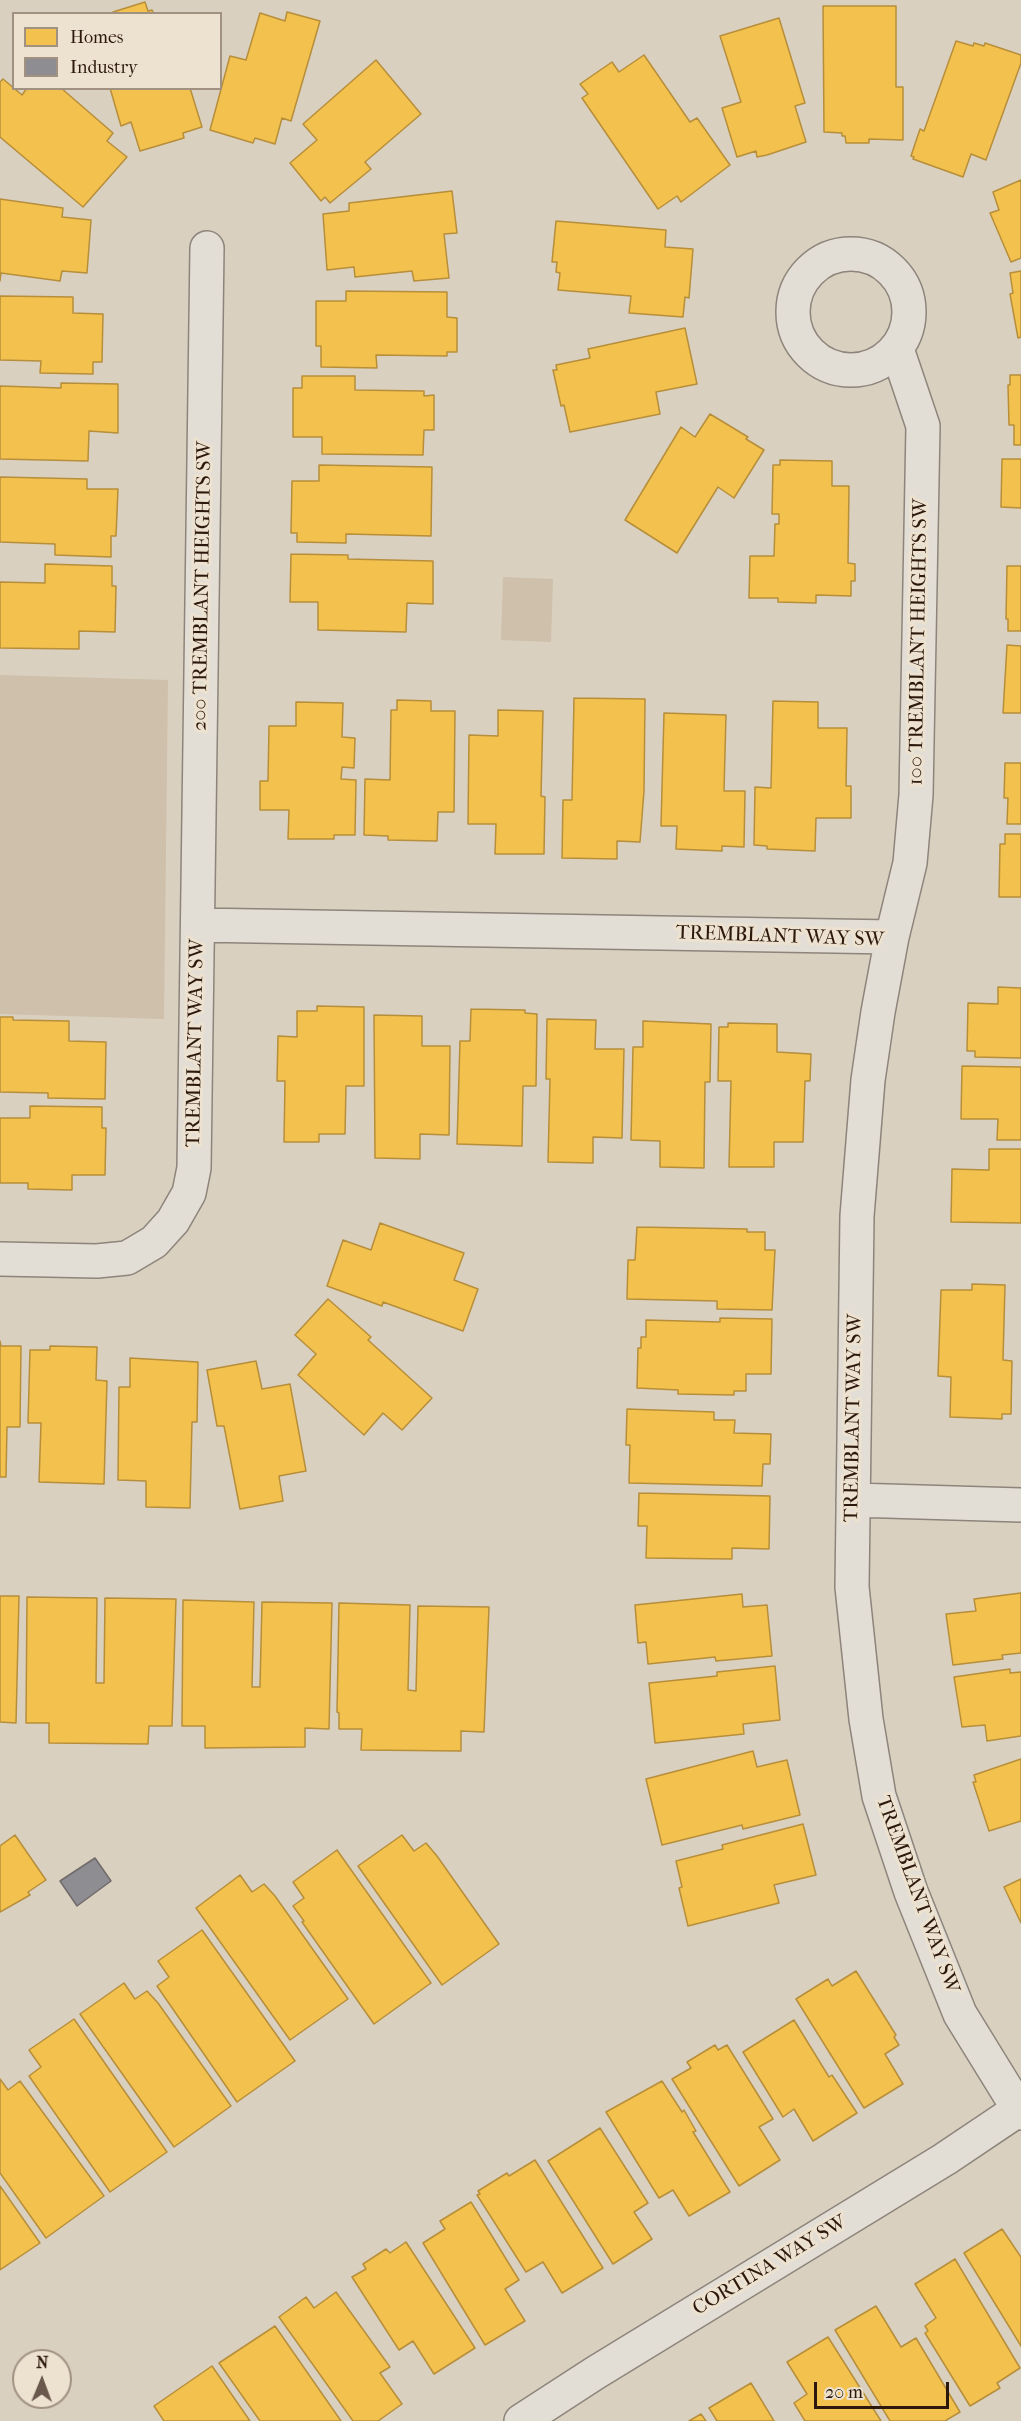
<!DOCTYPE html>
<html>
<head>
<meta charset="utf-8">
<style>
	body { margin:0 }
	#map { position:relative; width:1021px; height:2421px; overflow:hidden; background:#dad0c0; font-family:"IM FELL French Canon",serif }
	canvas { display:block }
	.legend { position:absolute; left:12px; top:12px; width:210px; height:78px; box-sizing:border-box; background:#ede2cf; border:2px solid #a09181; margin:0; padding:8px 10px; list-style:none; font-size:18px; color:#2c180c }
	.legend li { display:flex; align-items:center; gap:12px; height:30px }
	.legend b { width:30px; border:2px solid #a09181 }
	.north { position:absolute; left:12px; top:2349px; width:60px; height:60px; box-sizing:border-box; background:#ede2cf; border:2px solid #a09181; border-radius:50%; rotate:1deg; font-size:16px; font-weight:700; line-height:24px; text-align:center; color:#2c180c }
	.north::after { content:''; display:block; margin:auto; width:21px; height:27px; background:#69584b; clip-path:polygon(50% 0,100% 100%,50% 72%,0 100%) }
	.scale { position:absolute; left:814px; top:2382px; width:135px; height:27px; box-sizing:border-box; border:3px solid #2c180c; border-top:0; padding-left:8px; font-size:18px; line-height:21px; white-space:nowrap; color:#2c180c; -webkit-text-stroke:4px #ede2cf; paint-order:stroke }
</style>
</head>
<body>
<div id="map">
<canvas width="1021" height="2421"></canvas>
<ul class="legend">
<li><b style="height:16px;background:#f2c14e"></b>Homes</li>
<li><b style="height:16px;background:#8d8d92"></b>Industry</li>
</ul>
<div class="north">N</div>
<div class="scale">20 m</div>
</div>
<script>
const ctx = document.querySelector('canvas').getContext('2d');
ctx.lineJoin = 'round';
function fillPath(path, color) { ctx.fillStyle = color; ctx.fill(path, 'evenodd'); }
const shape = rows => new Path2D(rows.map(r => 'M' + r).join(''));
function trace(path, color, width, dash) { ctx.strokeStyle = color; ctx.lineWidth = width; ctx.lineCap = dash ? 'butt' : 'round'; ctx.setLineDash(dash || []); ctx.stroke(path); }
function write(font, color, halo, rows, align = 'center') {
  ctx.font = font + ' "IM FELL French Canon",serif'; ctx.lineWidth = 6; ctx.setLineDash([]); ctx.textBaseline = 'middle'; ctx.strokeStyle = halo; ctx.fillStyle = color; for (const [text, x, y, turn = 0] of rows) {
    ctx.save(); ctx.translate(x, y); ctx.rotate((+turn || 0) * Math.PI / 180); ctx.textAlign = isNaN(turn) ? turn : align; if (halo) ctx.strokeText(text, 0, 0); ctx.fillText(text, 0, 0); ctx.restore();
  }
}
fillPath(shape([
	[503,577,553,579,551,642,501,640],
	[0,675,168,680,164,1019,0,1014]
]), '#cec0aa');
const homes = shape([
	[145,2,148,11,152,10,154,14,114,14,113,12,145,2],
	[823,6,896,6,896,87,903,87,903,140,869,139,869,143,846,143,845,136,842,136,842,133,824,132,823,6],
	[287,12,320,21,291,121,282,118,275,144,255,138,253,143,210,130,230,56,246,60,260,13,285,21,287,12],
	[779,18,805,103,795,106,806,142,767,155,757,157,756,151,737,157,722,108,741,102,720,36,779,18],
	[956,41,973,46,974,43,984,46,985,43,1021,55,1021,63,986,160,971,154,963,177,913,159,914,157,911,156,920,129,924,131,956,41],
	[644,55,690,122,697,118,730,165,681,202,677,196,658,209,582,98,588,94,580,84,612,62,619,72,644,55],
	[376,60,421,114,365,162,371,169,330,203,325,197,321,201,290,163,317,140,303,124,376,60],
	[3,79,22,95,27,88,61,88,113,133,107,141,127,157,83,207,0,137,0,82,3,79],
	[110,88,190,88,202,127,183,133,184,138,140,151,131,122,121,126,110,88],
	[1021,180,1021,258,1011,262,990,213,999,210,993,192,1021,180],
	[452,191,457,233,444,234,449,278,414,281,412,271,355,277,354,267,327,270,323,214,349,211,349,203,452,191],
	[0,199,63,208,62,217,91,220,87,273,62,271,60,281,1,273,0,281,0,199],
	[556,221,666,230,665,247,693,249,689,298,685,297,683,317,629,313,631,296,558,290,560,273,556,272,557,262,552,262,556,221],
	[1021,271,1021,337,1018,338,1010,294,1013,293,1010,273,1021,271],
	[346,291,447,292,447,317,457,318,457,352,447,352,447,356,376,355,377,368,321,367,321,346,316,346,316,301,346,301,346,291],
	[0,296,73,297,73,313,103,314,102,362,93,362,93,374,40,373,41,361,0,360,0,296],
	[685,328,697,384,656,392,660,414,570,432,564,405,561,406,553,370,557,370,556,365,590,358,588,349,685,328],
	[1010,375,1021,375,1021,445,1014,445,1014,425,1009,425,1008,385,1010,385,1010,375],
	[302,376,355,376,355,390,424,391,424,396,434,395,434,430,424,430,423,455,322,454,322,437,293,437,293,388,302,388,302,376],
	[61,383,118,384,118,433,89,431,88,461,0,459,0,386,61,388,61,383],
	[710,414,748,437,746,439,764,450,734,498,718,487,677,553,625,520,681,427,695,437,710,414],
	[1002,459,1021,459,1021,508,1001,507,1002,459],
	[780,460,832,461,832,486,849,486,848,563,855,564,855,581,851,581,851,596,816,595,816,603,778,602,778,598,749,598,750,556,774,556,775,524,779,524,779,514,772,514,773,465,780,465,780,460],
	[319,465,432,467,431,536,346,534,346,543,297,542,297,533,291,533,292,481,319,481,319,465],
	[0,477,87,479,87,489,118,489,116,536,111,536,111,557,55,555,55,544,0,542,0,477],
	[291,554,348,555,348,559,433,561,433,604,407,603,406,632,318,630,318,602,290,602,291,554],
	[45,564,112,566,112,586,116,586,115,632,79,631,79,649,0,648,0,582,45,583,45,564],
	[1007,566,1021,566,1021,631,1008,631,1008,619,1006,619,1007,566],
	[1007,645,1021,646,1021,713,1003,713,1007,645],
	[574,698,645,699,644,791,640,842,617,841,617,859,562,858,563,800,572,800,574,698],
	[397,700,431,701,431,711,455,711,454,812,438,812,437,841,388,840,388,836,364,835,365,779,390,780,391,710,397,710,397,700],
	[773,701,818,702,818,728,847,728,846,786,851,786,851,818,816,818,815,851,767,849,767,846,754,845,755,787,771,788,773,701],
	[296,702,343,703,342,737,355,738,354,768,342,767,341,779,356,780,355,835,334,835,334,839,288,839,289,810,260,810,260,781,268,781,269,726,296,726,296,702],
	[498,710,543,711,541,796,545,797,544,854,495,854,496,824,468,824,469,735,498,736,498,710],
	[664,713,726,715,724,791,745,791,744,847,722,846,722,851,676,849,677,826,661,826,664,713],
	[1005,763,1021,763,1021,824,1007,824,1008,798,1004,798,1005,763],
	[1005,834,1021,834,1021,897,999,897,1000,844,1005,844,1005,834],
	[998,987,1021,988,1021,1058,975,1057,975,1051,967,1051,968,1003,998,1004,998,987],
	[317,1006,364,1007,364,1086,346,1086,345,1134,319,1134,319,1142,284,1142,285,1081,277,1081,278,1036,297,1037,297,1011,317,1011,317,1006],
	[471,1009,525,1010,525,1013,537,1014,536,1086,523,1086,522,1146,457,1144,460,1041,470,1041,471,1009],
	[374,1015,422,1016,422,1046,450,1046,449,1135,420,1134,420,1159,375,1158,374,1015],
	[0,1017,13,1017,13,1020,69,1021,69,1041,106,1042,105,1099,48,1098,48,1093,0,1092,0,1017],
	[547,1019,596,1020,595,1049,624,1049,622,1138,593,1137,593,1163,548,1162,550,1079,546,1079,547,1019],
	[643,1021,711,1024,710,1082,705,1082,704,1168,660,1167,660,1141,631,1140,633,1047,643,1047,643,1021],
	[728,1023,777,1024,777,1052,811,1054,810,1081,805,1081,803,1142,774,1142,774,1167,729,1167,731,1081,718,1081,719,1027,728,1027,728,1023],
	[962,1066,1021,1067,1021,1140,997,1140,998,1119,961,1119,962,1066],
	[30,1106,102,1107,102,1128,106,1128,105,1175,72,1175,72,1190,28,1189,28,1183,0,1183,0,1118,30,1118,30,1106],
	[989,1149,1021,1149,1021,1223,951,1222,952,1169,989,1170,989,1149],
	[380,1223,464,1253,454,1280,478,1289,463,1331,383,1302,382,1306,327,1286,343,1240,371,1250,380,1223],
	[637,1227,747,1229,747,1232,765,1232,765,1250,775,1250,772,1310,717,1309,717,1301,627,1299,628,1260,635,1260,637,1227],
	[972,1284,1005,1285,1003,1360,1012,1361,1011,1414,1002,1414,1002,1419,950,1417,951,1377,938,1376,941,1290,972,1290,972,1284],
	[328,1299,371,1337,368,1340,432,1398,402,1430,383,1413,364,1435,298,1375,316,1354,295,1335,328,1299],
	[720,1318,772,1319,771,1374,746,1374,746,1391,734,1391,734,1395,678,1394,678,1390,637,1388,638,1348,641,1348,641,1337,646,1337,646,1320,720,1322,720,1318],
	[0,1341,1,1346,21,1346,20,1427,7,1427,6,1477,0,1477,0,1341],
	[50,1346,97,1347,96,1380,107,1381,104,1484,39,1482,41,1423,28,1423,30,1350,50,1350,50,1346],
	[130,1358,198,1362,197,1422,192,1422,190,1508,146,1507,146,1481,118,1480,119,1387,130,1387,130,1358],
	[256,1361,262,1389,290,1384,306,1471,279,1476,283,1501,240,1509,224,1426,217,1426,207,1370,256,1361],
	[627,1409,714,1412,714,1420,735,1420,734,1433,771,1434,770,1464,763,1464,762,1486,629,1483,630,1445,626,1445,627,1409],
	[639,1493,770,1496,769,1549,732,1548,732,1559,646,1558,647,1526,638,1526,639,1493],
	[1021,1593,1021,1653,1002,1655,1003,1659,953,1665,946,1614,976,1611,974,1599,1021,1593],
	[742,1594,743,1607,767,1605,772,1656,716,1661,715,1657,648,1664,646,1642,638,1643,635,1605,742,1594],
	[0,1596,19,1596,16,1723,0,1722,0,1596],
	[27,1597,97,1598,96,1683,104,1683,105,1598,176,1599,172,1726,149,1726,148,1744,49,1743,49,1723,26,1723,27,1597],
	[183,1600,254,1602,252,1687,260,1687,262,1602,332,1603,329,1729,305,1728,305,1747,205,1748,205,1726,182,1726,183,1600],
	[339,1603,410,1605,408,1690,416,1691,418,1606,489,1607,484,1732,461,1731,461,1751,361,1750,362,1729,339,1729,339,1713,337,1712,339,1603],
	[775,1666,780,1720,743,1724,744,1734,655,1743,649,1683,717,1676,717,1672,775,1666],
	[1010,1669,1010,1673,1021,1672,1021,1736,987,1741,985,1725,962,1727,954,1677,1010,1669],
	[753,1751,757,1767,787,1760,800,1815,743,1829,742,1825,662,1845,646,1779,753,1751],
	[1021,1759,1021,1821,989,1831,973,1782,976,1782,974,1775,1021,1759],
	[803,1824,816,1875,774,1885,779,1903,688,1926,679,1888,682,1887,676,1861,723,1849,722,1845,803,1824],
	[15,1835,46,1880,28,1892,30,1895,0,1912,0,1846,15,1835],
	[402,1835,414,1851,426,1843,437,1856,499,1944,442,1985,358,1866,402,1835],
	[337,1850,431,1983,374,2024,302,1922,304,1921,293,1906,304,1898,293,1882,337,1850],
	[240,1875,252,1892,264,1884,275,1896,348,1999,290,2040,196,1908,240,1875],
	[1021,1879,1021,1923,1004,1887,1021,1879],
	[202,1930,295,2061,237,2102,157,1986,169,1977,158,1961,202,1930],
	[856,1971,896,2035,894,2037,899,2045,885,2054,903,2084,864,2108,796,1999,828,1979,832,1986,856,1971],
	[124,1983,135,1999,147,1991,158,2003,231,2106,174,2147,80,2014,124,1983],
	[74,2019,167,2152,110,2192,29,2076,41,2067,29,2050,74,2019],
	[794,2020,829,2077,832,2075,857,2113,813,2141,794,2109,783,2117,743,2052,794,2020],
	[715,2045,718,2050,727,2045,773,2119,759,2127,780,2160,739,2186,672,2079,691,2068,687,2062,715,2045],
	[0,2079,8,2090,20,2081,104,2196,46,2238,0,2173,0,2079],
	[662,2081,682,2112,684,2110,696,2131,693,2132,730,2192,689,2216,673,2190,659,2198,606,2112,662,2081],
	[600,2128,648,2203,634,2212,652,2239,613,2264,548,2161,600,2128],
	[535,2160,603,2268,562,2293,543,2262,526,2272,477,2195,480,2194,478,2191,507,2173,509,2176,535,2160],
	[0,2186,40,2243,0,2270,0,2186],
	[471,2202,519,2280,505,2289,525,2321,485,2345,423,2243,445,2229,440,2221,471,2202],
	[1002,2229,1021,2257,1021,2346,964,2253,1002,2229],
	[406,2242,475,2348,434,2374,413,2341,399,2350,352,2277,366,2269,363,2264,386,2249,390,2253,406,2242],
	[955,2259,1020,2368,997,2383,1000,2388,970,2406,925,2333,928,2331,925,2326,936,2318,915,2284,955,2259],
	[336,2292,390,2367,380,2373,402,2404,378,2421,353,2421,279,2317,306,2297,314,2308,336,2292],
	[876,2306,901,2347,916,2338,960,2412,945,2421,890,2421,835,2330,876,2306],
	[275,2326,341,2421,260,2421,219,2363,275,2326],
	[828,2337,881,2421,805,2421,794,2403,807,2394,787,2362,828,2337],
	[212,2366,250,2421,164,2421,154,2406,212,2366],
	[751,2383,774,2421,717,2421,709,2408,751,2383],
	[701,2414,706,2421,689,2421,701,2414]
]);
fillPath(homes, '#f2c14e');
trace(homes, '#b78e3a', 1.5);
const industry = shape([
	[95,1858,111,1881,77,1906,60,1881,95,1858]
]);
fillPath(industry, '#8d8d92');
trace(industry, '#706a6a', 1.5);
const minor = shape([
	'793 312a58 58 0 1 1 116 0a58 58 0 1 1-116 0Z',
	[198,925,892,937,878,1012,868,1080,857,1216,852,1587,866,1719,879,1796,911,1892,960,2014,1021,2113],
	[892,937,910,863,916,795,923,426,897,349],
	[0,1259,97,1261,127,1258,154,1242,173,1221,189,1193,194,1168,207,248],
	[853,1500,1021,1505],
	[521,2421,595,2373,945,2159,1018,2110]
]);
trace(minor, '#8d857b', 36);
trace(minor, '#e2ddd5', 33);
write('20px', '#2c180c', '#ede2cf', [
	["200 TREMBLANT HEIGHTS SW",203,586,-89],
	["100 TREMBLANT HEIGHTS SW",919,642,-89],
	["TREMBLANT WAY SW",780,937,2],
	["TREMBLANT WAY SW",196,1043,-89],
	["TREMBLANT WAY SW",854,1418,-89],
	["TREMBLANT WAY SW",917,1895,70],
	["CORTINA WAY SW",770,2266,-31]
]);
</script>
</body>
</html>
